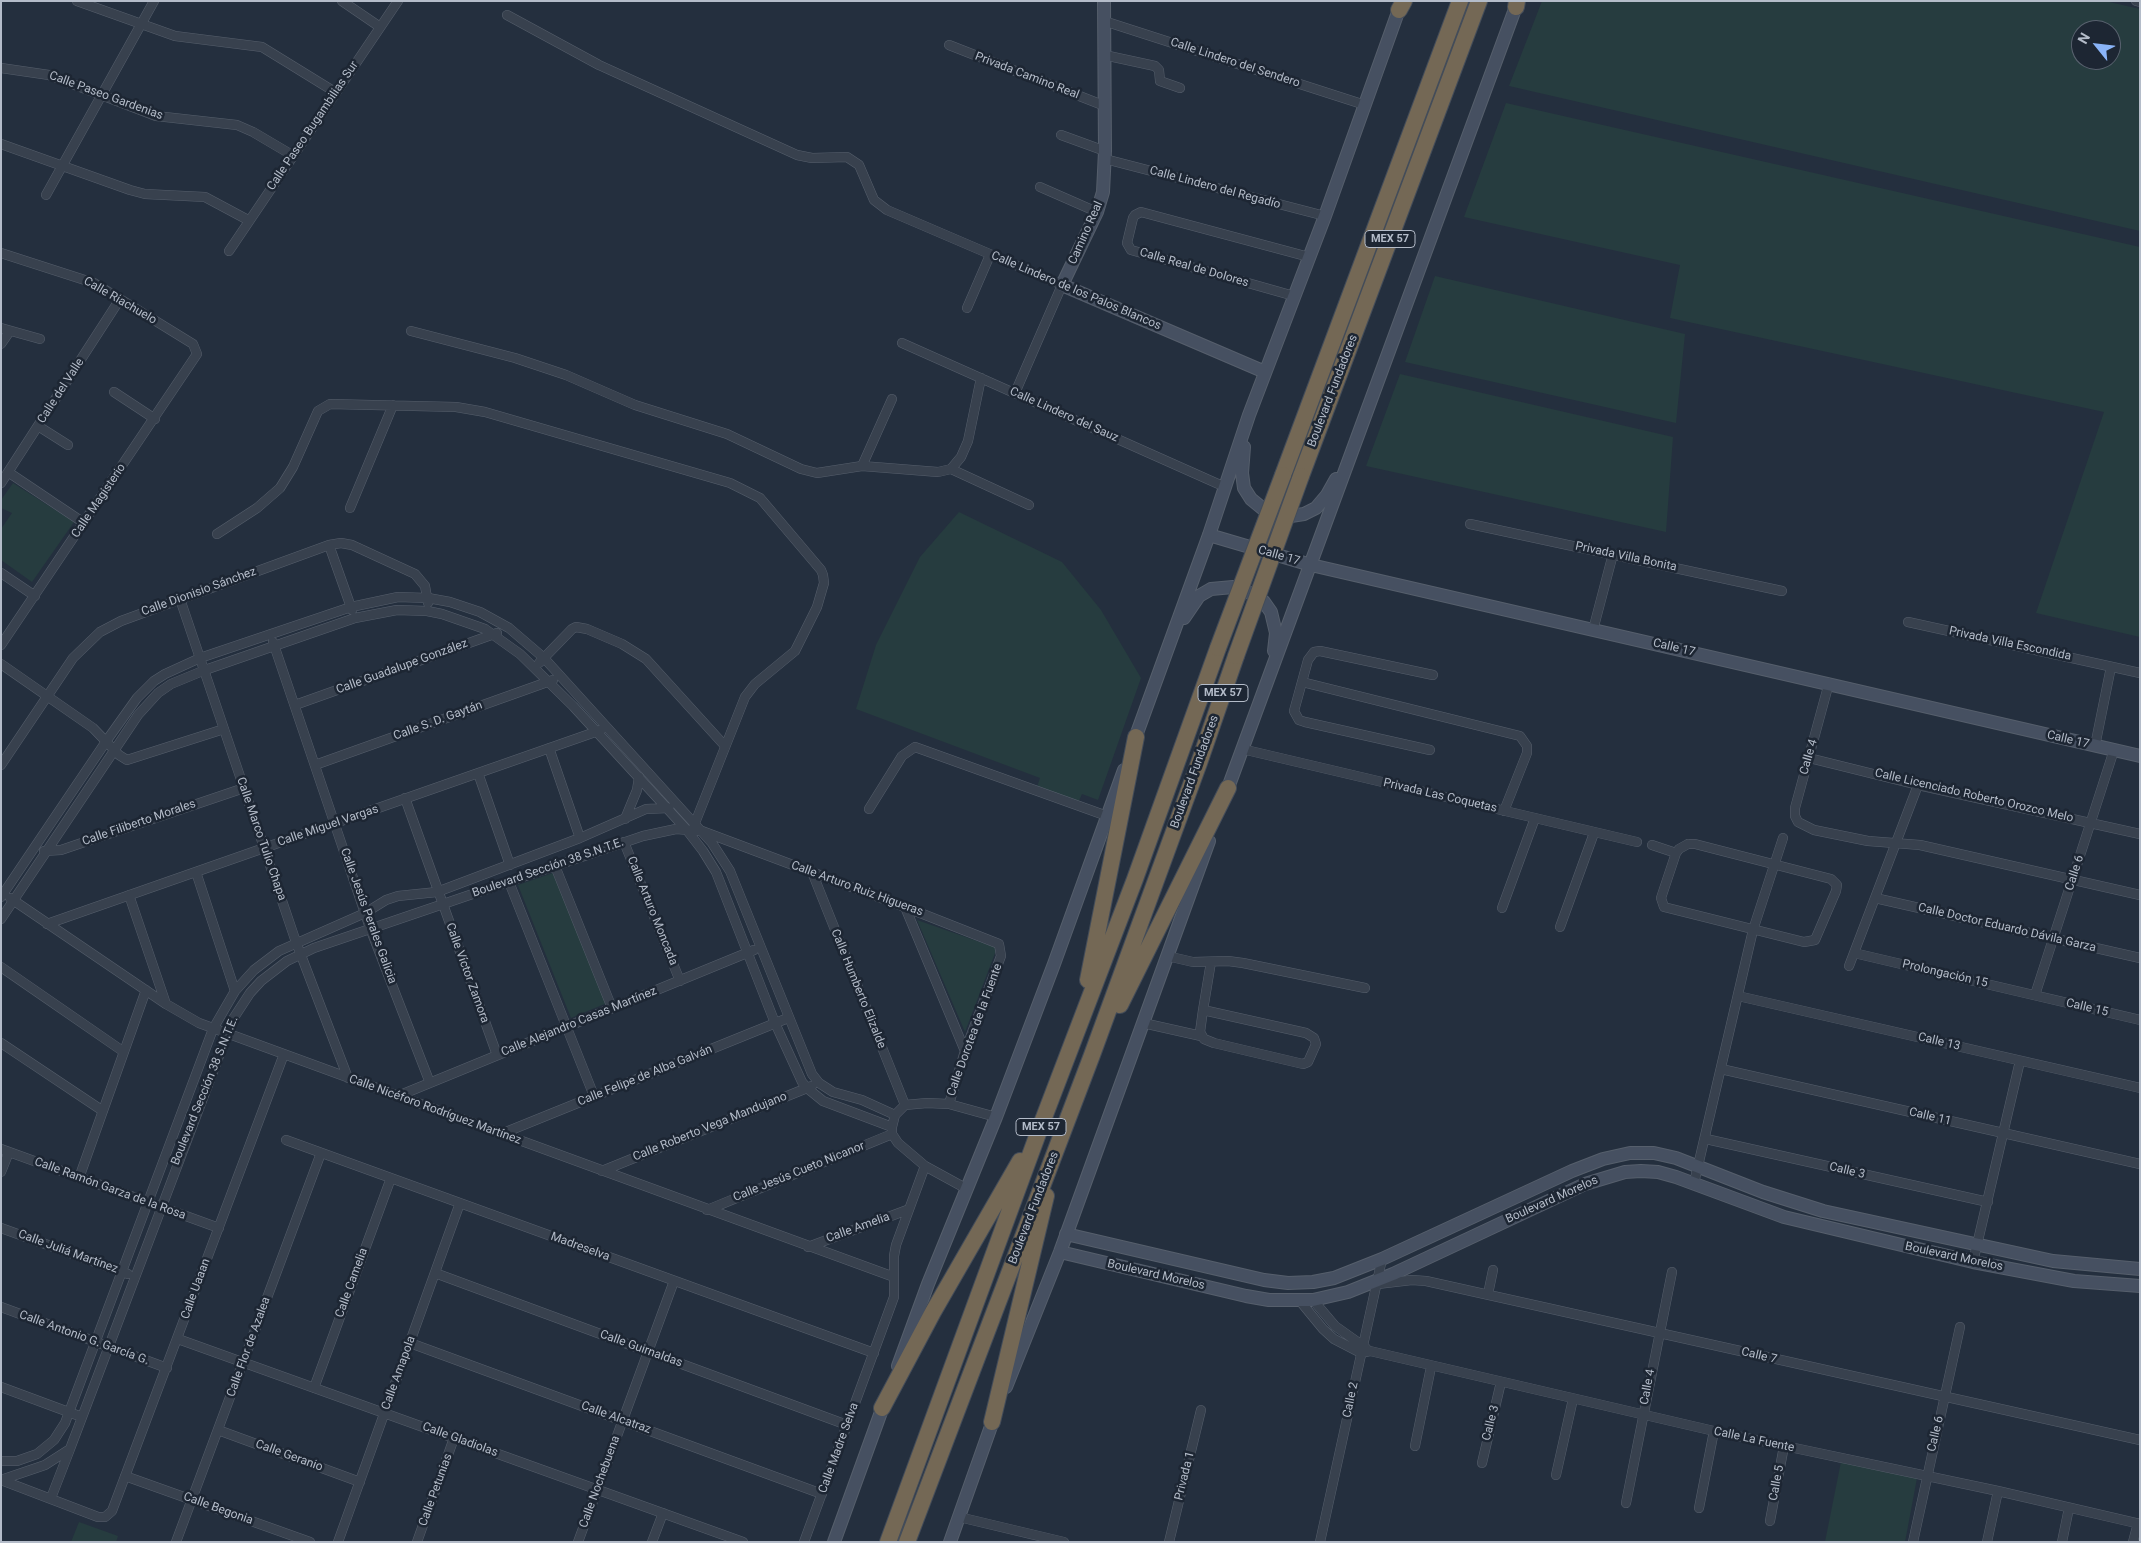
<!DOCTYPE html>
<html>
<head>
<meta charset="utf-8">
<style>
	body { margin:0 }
	#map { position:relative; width:2141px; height:1543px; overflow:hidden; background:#242f3e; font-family:Roboto,sans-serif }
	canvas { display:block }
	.frame { position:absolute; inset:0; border:2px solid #b4bcc9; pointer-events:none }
	.north { position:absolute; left:2071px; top:20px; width:50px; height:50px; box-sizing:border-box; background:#1d2633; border:1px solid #59626f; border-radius:50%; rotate:299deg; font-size:14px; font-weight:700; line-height:20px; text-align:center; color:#b4bcc9 }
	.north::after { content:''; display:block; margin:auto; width:18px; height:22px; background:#8ab4f8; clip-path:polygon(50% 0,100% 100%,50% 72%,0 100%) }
</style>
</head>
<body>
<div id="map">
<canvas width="2141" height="1543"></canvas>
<div class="frame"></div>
<div class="north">N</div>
</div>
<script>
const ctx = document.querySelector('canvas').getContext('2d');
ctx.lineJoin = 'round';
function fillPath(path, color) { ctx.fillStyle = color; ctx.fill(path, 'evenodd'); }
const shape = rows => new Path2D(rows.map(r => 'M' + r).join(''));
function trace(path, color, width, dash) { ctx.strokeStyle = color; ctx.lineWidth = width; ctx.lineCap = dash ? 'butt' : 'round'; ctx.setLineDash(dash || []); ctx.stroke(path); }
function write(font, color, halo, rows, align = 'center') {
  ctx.font = font + ' Roboto,sans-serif'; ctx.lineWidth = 5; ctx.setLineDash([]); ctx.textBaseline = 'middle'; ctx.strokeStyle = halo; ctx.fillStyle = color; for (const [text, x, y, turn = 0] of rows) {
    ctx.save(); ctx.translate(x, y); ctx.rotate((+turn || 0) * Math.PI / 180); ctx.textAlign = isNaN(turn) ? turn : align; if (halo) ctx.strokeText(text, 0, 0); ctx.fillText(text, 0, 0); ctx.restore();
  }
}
fillPath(shape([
	[1542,1,2105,1,2140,9,2140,231,1509,86],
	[2081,30,2111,30,2111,60,2081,60],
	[1506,103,2140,247,2140,637,2036,613,2104,412,1670,318,1680,265,1464,217],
	[1435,276,1685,334,1676,423,1405,362],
	[1400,374,1673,437,1666,532,1366,466],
	[13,483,74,522,32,582,1,560,1,529,12,513,1,508,1,500],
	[959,512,1062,562,1101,610,1141,678,1098,800,1082,794,1078,803,1037,787,1040,778,856,709,876,645,920,557],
	[553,873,607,1003,571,1018,518,885],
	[917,920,997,948,965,1032],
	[1841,1462,1917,1478,1905,1542,1825,1542],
	[79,1522,118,1536,116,1542,71,1542]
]), '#263c3f');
const street = shape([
	[77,1,175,36,262,47,335,92],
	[342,1,380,27],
	[2136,1,2140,2],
	[507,15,599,65,797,155,812,158,847,157,859,165,874,200,887,210,1062,285,1015,393],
	[1104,21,1365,105],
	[949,45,1105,106],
	[1104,55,1155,66,1159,70,1160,81,1180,88],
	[1,68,49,75,156,116,237,125,253,132,292,155],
	[1061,135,1105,151],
	[1,144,130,190,145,194,205,197,248,220],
	[1105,159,1325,216],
	[1040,187,1097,212],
	[46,195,154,1],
	[229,251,398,1],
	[1,253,94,283,193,344,197,354,1,645],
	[1294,296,1131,250,1127,243,1133,218,1135,215,1141,212,1309,257],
	[967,308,990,255],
	[1,328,40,339],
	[411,331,515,358,566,375,635,405,727,434,801,469,817,473,862,466,938,472,951,469,961,457,968,441,981,378],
	[902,343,1225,487],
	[1,344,10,331],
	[114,392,155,419],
	[38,426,68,445],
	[862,466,892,399],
	[951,469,1029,505],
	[8,472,84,523],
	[1,483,120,299],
	[350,508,393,405],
	[1470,524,1782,591],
	[217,534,257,508,280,488,293,467,318,411,330,404,456,407,485,412,730,483,760,498,821,570,823,575,824,583,817,607,795,651,755,684,745,697,695,823],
	[329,545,352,610],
	[1,573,35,596],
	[180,599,296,942,348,1078],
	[1908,622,2140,673],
	[1593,630,1613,554],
	[273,642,370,928,430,1083],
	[539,663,572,629,576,627,587,629,622,644,646,659,725,746],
	[1,664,93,728,119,755,127,760,224,729],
	[1302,682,1520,736,1527,746,1527,753,1504,811],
	[1829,683,1795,808,1795,816,1798,822,1814,830,1868,841,1920,845,2140,895],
	[295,705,497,633],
	[2095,746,2111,667],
	[549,748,580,838],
	[1242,749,1637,842],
	[1430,750,1305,722,1299,720,1294,711,1308,660,1314,652,1320,651,1433,675],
	[1809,758,1918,785,2140,834],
	[1,765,73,658,100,632,121,621,329,545,341,543,352,545,415,574,425,586,428,603],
	[315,765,553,680],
	[478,773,510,865],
	[405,798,497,1055],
	[869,809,902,756,915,747,1107,816],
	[625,819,637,790,639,777],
	[624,842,680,981],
	[1688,844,1695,844,1831,879,1837,885,1836,891,1815,940,1804,942,1664,907,1661,898,1676,853,1679,849,1688,844],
	[1652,845,1676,853],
	[44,851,61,850,244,788],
	[555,866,612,1008],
	[196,872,235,991],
	[812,872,905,1105],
	[509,882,594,1096],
	[129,895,166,1004],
	[1,897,107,740,137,698,154,681,165,674,200,658,351,607,398,597,428,598,450,602,480,612,509,628,544,658,712,843,730,871,812,1074,819,1083,833,1092,862,1100,895,1115],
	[10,898,166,1004,199,1023,894,1277],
	[1875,898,2140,958],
	[905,907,965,1051],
	[1502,908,1535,818],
	[1,919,138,715,158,693,171,684,205,670,355,618,397,610,427,611,442,614,485,629,520,654,573,706,686,829,703,851,716,872,775,1023,802,1082,807,1088,823,1101,892,1127],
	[47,924,601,730],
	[1560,927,1594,833],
	[1854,953,2140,1020],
	[1167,956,1193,962,1228,961,1243,963,1365,988],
	[1849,966,1918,785],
	[1,967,124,1052],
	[2035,995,2114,750],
	[1738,996,2140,1088],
	[1203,1010,1306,1033,1314,1038,1316,1044,1308,1062,1303,1064,1214,1043,1204,1039,1200,1032,1203,1010,1211,962],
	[1143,1023,1201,1036],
	[1,1043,103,1111],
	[1721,1069,2140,1164],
	[398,1096,754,950],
	[501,1134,788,1018],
	[1706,1139,1988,1202],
	[286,1140,874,1353],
	[1,1149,219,1228],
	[602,1171,812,1086],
	[1,1172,9,1152],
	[79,1178,146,990],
	[1694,1183,1753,930,1783,838],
	[967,1189,925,1166,898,1143,892,1134,892,1127,895,1115,905,1105,927,1103,949,1104,996,1117],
	[707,1210,892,1134],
	[1,1228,128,1274],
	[808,1247,907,1210],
	[1973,1262,2020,1061],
	[435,1273,847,1425],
	[1378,1284,1412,1280,1426,1281,2140,1440],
	[1488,1294,1493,1270],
	[1313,1300,1335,1326,1366,1348],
	[1300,1301,1323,1329,1334,1339,1361,1353,1370,1351,1714,1431,1998,1491,2140,1524],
	[1,1307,167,1368],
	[178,1339,743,1542],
	[410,1343,822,1494],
	[1,1387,82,1417],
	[314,1388,391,1178],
	[218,1430,360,1482],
	[1415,1446,1431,1367],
	[1,1461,17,1461,37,1454,54,1440,65,1423,213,1029,235,991,254,970,279,951,365,913,386,900,398,896,437,892,580,838,646,809,669,808],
	[1482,1463,1501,1382],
	[1556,1475,1573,1399],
	[125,1476,310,1542],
	[1,1480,45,1465,70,1449,233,1019,250,993,261,981,287,961,314,948,643,836,676,829,702,831,905,907,999,944,1001,956,965,1051,949,1104],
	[1,1480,98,1517,105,1517,112,1511,284,1054],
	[51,1498,70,1449],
	[1626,1503,1672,1272],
	[1699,1508,1714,1431],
	[959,1517,1064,1542],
	[1770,1521,1784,1446],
	[176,1542,321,1153],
	[338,1542,460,1203],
	[417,1542,454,1438],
	[578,1542,674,1281],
	[652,1542,663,1513],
	[804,1542,894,1297,894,1256,896,1245,925,1166],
	[1169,1542,1201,1410],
	[1320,1542,1382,1259],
	[1913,1542,1960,1327],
	[1987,1542,1998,1491],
	[2062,1542,2069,1508],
	[2133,1542,2138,1523]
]);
const secondary = shape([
	[1104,1,1105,151,1103,192,1097,212,1062,285,1265,372],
	[1244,447,1242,473,1244,488,1251,499,1262,508,1275,513,1291,516,1304,514,1316,508,1327,495,1336,479],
	[1209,535,1311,565,2140,756],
	[1184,618,1199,596,1211,589,1233,587,1250,593,1264,602,1271,612,1276,633,1274,651],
	[1133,744,1209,535,1249,415,1325,216,1402,1],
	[1225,796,1518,1],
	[1066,1234,1264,1280,1288,1283,1313,1282,1334,1278,1382,1259,1572,1171,1603,1159,1630,1153,1654,1153,1676,1158,1763,1192,1823,1211,2053,1261,2140,1269],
	[1060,1252,1246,1296,1269,1300,1313,1300,1348,1292,1393,1274,1585,1184,1625,1172,1641,1171,1658,1172,1676,1177,1784,1217,1973,1262,2074,1281,2140,1286],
	[898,1366,928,1284,996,1117,1054,964,1124,770],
	[1006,1387,1060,1252,1209,841],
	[834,1542,885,1401],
	[950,1542,995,1415]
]);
const highway = shape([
	[1516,7,1517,1],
	[1399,10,1404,1],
	[1283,475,1460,1],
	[1301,476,1479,1],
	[1088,980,1136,737],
	[1120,1005,1228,788],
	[882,1408,933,1312,1020,1161],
	[992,1422,1046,1196],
	[888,1542,1043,1120,1135,879,1218,648],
	[907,1542,1092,1055,1199,763,1236,656]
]);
trace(street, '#565f6c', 10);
trace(secondary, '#565f6c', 14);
trace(highway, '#434c59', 18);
trace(street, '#38414e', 9);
trace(secondary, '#465061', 12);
trace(highway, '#746855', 16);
const highwayBridge = shape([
	[1218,648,1283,475],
	[1236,656,1301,476]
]);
trace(highwayBridge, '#434c59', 18, []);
trace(highwayBridge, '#746855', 16);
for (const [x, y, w] of [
	[1390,239,50],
	[1223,693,50],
	[1041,1127,50]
]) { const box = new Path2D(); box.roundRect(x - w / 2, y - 8.5, w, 17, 4); ctx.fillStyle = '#1d2633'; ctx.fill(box); trace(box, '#b4bcc9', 1); }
write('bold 11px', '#b4bcc9', null, [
	["MEX 57",1390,239],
	["MEX 57",1223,693],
	["MEX 57",1041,1127]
]);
write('12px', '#b4bcc9', '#1d2633', [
	["Calle Lindero del Sendero",1235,63,18],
	["Privada Camino Real",1027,76,21],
	["Calle Paseo Gardenias",106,96,20],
	["Calle Paseo Bugambilias Sur",313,126,-56],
	["Calle Lindero del Regadío",1215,188,15],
	["Camino Real",1086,233,-66],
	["Calle Real de Dolores",1194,268,16],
	["Calle Lindero de los Palos Blancos",1076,291,23],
	["Calle Riachuelo",120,301,30],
	["Calle del Valle",61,391,-57],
	["Boulevard Fundadores",1333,391,-69],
	["Calle Lindero del Sauz",1064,415,24],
	["Calle Magisterio",99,501,-56],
	["Calle 17",1279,556,16],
	["Privada Villa Bonita",1626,557,12],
	["Calle Dionisio Sánchez",199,592,-20],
	["Privada Villa Escondida",2010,644,12],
	["Calle 17",1674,648,13],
	["Calle Guadalupe González",402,667,-20],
	["Calle S. D. Gaytán",438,721,-20],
	["Calle 17",2068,740,13],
	["Calle 4",1809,757,-74],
	["Boulevard Fundadores",1195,772,-70],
	["Privada Las Coquetas",1440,796,13],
	["Calle Licenciado Roberto Orozco Melo",1974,796,13],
	["Calle Filiberto Morales",139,823,-19],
	["Calle Miguel Vargas",328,826,-19],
	["Calle Marco Tulio Chapa",261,839,71],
	["Boulevard Sección 38 S.N.T.E.",548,868,-19],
	["Calle 6",2075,873,-72],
	["Calle Arturo Ruiz Higueras",857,889,20],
	["Calle Arturo Moncada",652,911,68],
	["Calle Jesús Perales Galicia",368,916,70],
	["Calle Doctor Eduardo Dávila Garza",2007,928,13],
	["Calle Víctor Zamora",467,973,70],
	["Prolongación 15",1945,974,13],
	["Calle Humberto Elizalde",858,989,68],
	["Calle 15",2087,1008,13],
	["Calle Alejandro Casas Martínez",579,1022,-22],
	["Calle Dorotea de la Fuente",975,1030,-70],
	["Calle 13",1939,1042,13],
	["Calle Felipe de Alba Galván",645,1076,-22],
	["Boulevard Sección 38 S.N.T.E.",205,1091,-68],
	["Calle Nicéforo Rodríguez Martínez",435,1110,20],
	["Calle 11",1930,1117,13],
	["Calle Roberto Vega Mandujano",710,1127,-22],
	["Calle 3",1847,1171,13],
	["Calle Jesús Cueto Nicanor",799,1172,-22],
	["Calle Ramón Garza de la Rosa",110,1189,20],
	["Boulevard Morelos",1552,1200,-24],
	["Boulevard Fundadores",1034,1208,-69],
	["Calle Amelia",858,1228,-20],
	["Madreselva",580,1247,20],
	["Calle Juliá Martínez",68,1252,20],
	["Boulevard Morelos",1954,1257,12],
	["Boulevard Morelos",1156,1275,13],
	["Calle Camelia",352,1283,-70],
	["Calle Uaaan",196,1289,-70],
	["Calle Antonio G. García G.",84,1338,20],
	["Calle Flor de Azalea",249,1347,-70],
	["Calle Guirnaldas",641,1349,20],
	["Calle 7",1759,1356,13],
	["Calle Amapola",399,1373,-70],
	["Calle 4",1648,1387,-79],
	["Calle 2",1351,1400,-78],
	["Calle Alcatraz",616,1418,20],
	["Calle 3",1491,1423,-76],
	["Calle 6",1936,1434,-77],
	["Calle Gladiolas",460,1440,20],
	["Calle La Fuente",1754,1440,12],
	["Calle Madre Selva",839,1448,-70],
	["Calle Geranio",289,1456,20],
	["Privada 1",1185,1476,-76],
	["Calle Nochebuena",600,1482,-70],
	["Calle 5",1777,1483,-79],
	["Calle Petunias",436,1490,-70],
	["Calle Begonia",218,1509,20]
]);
</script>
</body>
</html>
